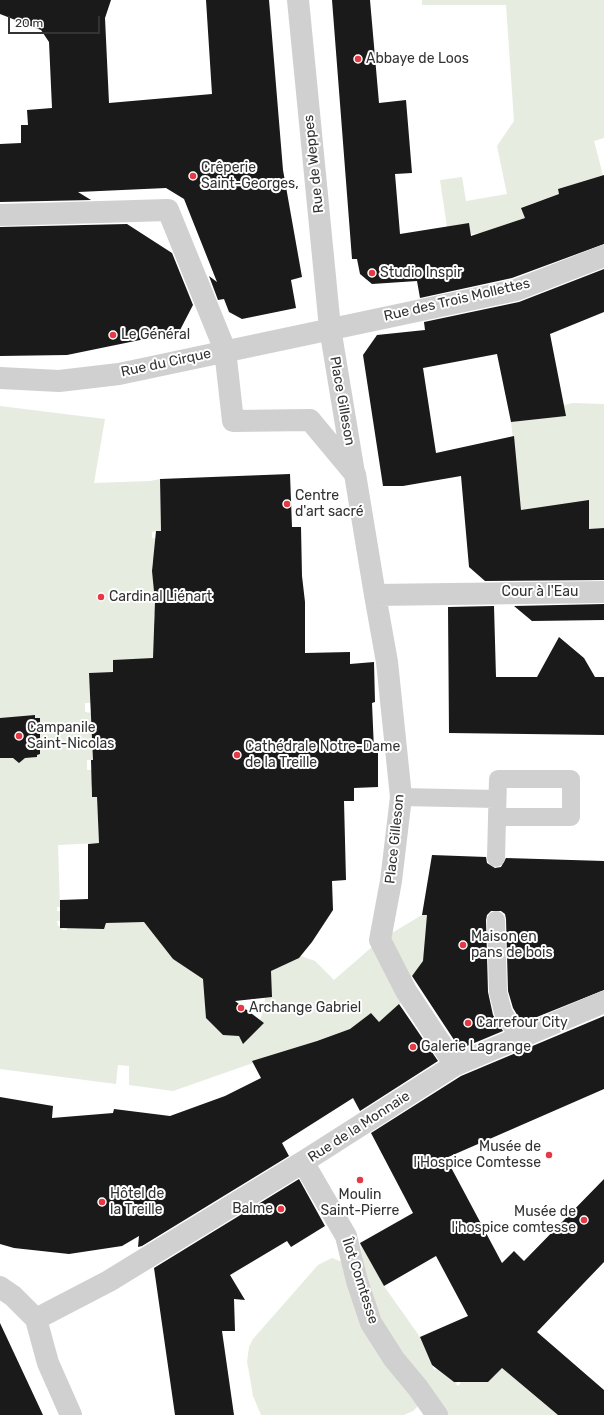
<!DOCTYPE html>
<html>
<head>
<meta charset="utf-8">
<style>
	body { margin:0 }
	#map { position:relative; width:604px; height:1415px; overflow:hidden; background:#fff; font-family:Rubik,sans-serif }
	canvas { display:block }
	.scale { position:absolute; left:8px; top:16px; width:92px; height:18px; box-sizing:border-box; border:2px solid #333; border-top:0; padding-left:5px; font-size:12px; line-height:14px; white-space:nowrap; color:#333; -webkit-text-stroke:3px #fff; paint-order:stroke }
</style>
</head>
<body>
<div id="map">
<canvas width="604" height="1415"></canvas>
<div class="scale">20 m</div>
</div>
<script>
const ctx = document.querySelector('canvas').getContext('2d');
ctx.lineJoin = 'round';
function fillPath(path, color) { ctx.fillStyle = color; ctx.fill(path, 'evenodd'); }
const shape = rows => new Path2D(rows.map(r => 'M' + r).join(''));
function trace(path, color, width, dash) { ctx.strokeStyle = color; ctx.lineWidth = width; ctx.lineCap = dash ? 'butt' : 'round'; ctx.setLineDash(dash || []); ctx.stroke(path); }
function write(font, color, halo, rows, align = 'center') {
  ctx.font = font + ' Rubik,sans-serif'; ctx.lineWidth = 4; ctx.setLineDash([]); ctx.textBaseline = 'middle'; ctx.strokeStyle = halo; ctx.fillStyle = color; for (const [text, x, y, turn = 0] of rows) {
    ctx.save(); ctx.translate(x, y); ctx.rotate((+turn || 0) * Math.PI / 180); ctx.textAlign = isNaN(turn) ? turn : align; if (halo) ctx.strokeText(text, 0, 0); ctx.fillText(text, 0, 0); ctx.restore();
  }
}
fillPath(shape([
	[422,0,604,0,604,138,594,141,603,175,558,189,559,194,522,207,525,218,481,233,471,234,469,223,447,227,440,180,462,177,466,201,507,194,497,146,514,121,506,5,422,5],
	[573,403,604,404,604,528,524,536,511,422,565,416,564,405],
	[0,406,105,419,94,483,150,481,160,479,161,531,152,532,152,538,162,538,162,559,153,560,152,566,154,594,163,593,164,614,154,614,154,621,166,670,120,672,120,660,113,660,113,672,89,673,89,681,102,681,103,702,85,703,85,712,92,713,93,760,87,760,87,770,104,770,104,787,91,787,92,797,97,797,99,843,58,845,60,907,57,907,57,911,60,911,60,921,57,921,58,926,60,926,63,930,67,930,67,927,104,926,106,926,106,923,143,920,146,925,151,921,175,951,170,955,173,959,211,979,261,1026,264,1023,260,1020,263,1012,271,1011,271,1007,265,1007,264,969,291,962,289,957,296,952,301,956,315,961,334,980,380,940,422,915,448,916,442,973,415,972,409,979,402,1002,379,1022,371,1013,350,1029,173,1091,129,1085,129,1066,118,1065,116,1084,0,1069],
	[360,1243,384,1286,420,1337,434,1370,439,1368,458,1380,456,1384,458,1386,461,1382,488,1382,502,1368,558,1415,446,1415,425,1381,390,1336,379,1317,370,1295],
	[332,1258,342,1262,417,1401,417,1407,413,1411,404,1415,261,1415,253,1396,250,1378,247,1362,249,1347,253,1339,318,1265]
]), '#e6ecdf');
fillPath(shape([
	[0,0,111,0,105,18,109,103,212,94,206,0,269,0,283,170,302,277,291,280,296,308,242,319,229,312,224,299,218,300,209,276,217,282,184,199,166,188,78,192,91,200,0,202,0,144,21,143,21,125,28,125,27,110,52,108,49,42,41,30,0,14],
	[332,0,370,0,379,103,406,100,412,173,395,174,400,234,469,223,471,236,525,218,521,208,559,194,558,189,604,175,604,244,512,278,420,298,417,281,372,284,360,274,357,259,352,259],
	[127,224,172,253,193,305,179,332,67,355,0,356,0,227],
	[604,269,604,312,550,334,566,416,511,422,497,354,423,368,436,453,514,436,521,510,589,500,589,529,604,528,604,580,485,581,469,567,461,476,403,486,383,486,363,355,377,335,425,330,424,322,519,302],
	[290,474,292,527,301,527,302,576,305,602,305,653,350,652,350,664,374,662,375,702,372,703,374,750,378,750,378,787,354,788,354,801,344,801,346,880,332,881,333,910,312,942,299,958,271,971,272,997,235,1001,264,1023,243,1044,239,1036,223,1035,206,1018,203,979,173,959,144,922,106,923,104,929,60,928,60,900,88,899,88,844,99,843,97,797,92,797,91,760,93,760,89,673,113,672,113,660,153,658,155,602,152,571,156,531,161,531,160,479],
	[604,604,604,620,532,621,514,606],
	[494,606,496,677,537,677,559,637,584,658,595,677,604,677,604,735,449,733,448,607],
	[35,715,35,718,40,718,40,754,37,755,37,757,25,758,19,763,13,758,0,758,0,718],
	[432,855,486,857,487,863,495,868,501,867,506,858,604,861,604,990,522,1023,513,1008,508,991,506,919,505,914,501,911,491,911,487,915,486,920,488,992,493,1015,503,1031,460,1049,412,976,423,961,427,915,422,915],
	[399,1004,438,1061,360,1111,353,1098,282,1143,289,1156,142,1246,138,1247,139,1236,122,1246,69,1254,14,1248,0,1244,0,1097,53,1106,52,1118,113,1113,114,1109,170,1116,225,1096,261,1078,252,1061,317,1041,350,1029,371,1013,379,1022],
	[604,1016,604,1089,446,1158,502,1263,514,1251,524,1261,604,1179,604,1262,537,1332,604,1390,604,1415,558,1415,502,1368,488,1382,454,1382,432,1365,420,1337,468,1316,436,1256,384,1286,361,1245,360,1243,413,1213,371,1133,461,1076],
	[299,1179,325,1226,291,1247,287,1241,230,1275,245,1300,234,1299,235,1331,222,1331,234,1415,175,1415,154,1268],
	[0,1323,43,1415,0,1415]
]), '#1a1a1a');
trace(shape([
	[401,797,497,799],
	[496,858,498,779,571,779,571,817,497,817],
	[496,920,498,992,503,1012,519,1038]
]), '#d0d0d0', 18);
trace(shape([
	[298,0,330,328,354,473],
	[0,215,168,210,225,350,233,421,310,420,355,474,375,595,604,592],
	[0,378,59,381,119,374,516,290,604,256],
	[375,595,387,662,401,797,391,881,380,940,406,991,455,1065],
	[303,1162,346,1236,357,1281,371,1323,394,1359,418,1388,437,1415],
	[0,1287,13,1296,36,1319,48,1363,71,1415],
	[36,1319,109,1281,303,1162,455,1065,604,1002]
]), '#d0d0d0', 22);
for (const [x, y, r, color] of [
	[358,59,4,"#e63946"],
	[193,176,4,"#e63946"],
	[372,273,4,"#e63946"],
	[113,335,4,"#e63946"],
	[287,504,4,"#e63946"],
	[101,597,4,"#e63946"],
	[19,736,4,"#e63946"],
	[237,755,4,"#e63946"],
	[463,945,4,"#e63946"],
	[241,1008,4,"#e63946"],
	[468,1023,4,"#e63946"],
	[413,1047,4,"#e63946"],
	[549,1155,4,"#e63946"],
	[360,1180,4,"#e63946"],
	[102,1202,4,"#e63946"],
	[281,1209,4,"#e63946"],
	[584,1220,4,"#e63946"]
]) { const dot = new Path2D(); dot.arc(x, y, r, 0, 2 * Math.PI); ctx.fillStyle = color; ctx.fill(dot); trace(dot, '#fff', 1.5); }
write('14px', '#333', '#fff', [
	["Abbaye de Loos",366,59],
	["Crêperie",201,168],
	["Saint-Georges,",201,184],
	["Studio Inspir",380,273],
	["Le Général",121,335],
	["Centre",295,496],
	["d'art sacré",295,512],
	["Cardinal Liénart",109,597],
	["Campanile",27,728],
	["Saint-Nicolas",27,744],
	["Cathédrale Notre-Dame",245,747],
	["de la Treille",245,763],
	["Maison en",471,937],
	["pans de bois",471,953],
	["Archange Gabriel",249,1008],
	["Carrefour City",476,1023],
	["Galerie Lagrange",421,1047],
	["Musée de",541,1147,"right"],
	["l'Hospice Comtesse",541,1163,"right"],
	["Hôtel de",110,1194],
	["la Treille",110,1210],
	["Moulin",360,1195,"center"],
	["Saint-Pierre",360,1211,"center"],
	["Balme",273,1209,"right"],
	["Musée de",576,1212,"right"],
	["l'hospice comtesse",576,1228,"right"]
], 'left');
write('14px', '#333', '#fff', [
	["Rue de Weppes",314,164,-96],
	["Rue des Trois Mollettes",457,300,-13],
	["Rue du Cirque",166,363,-12],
	["Place Gilleson",342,401,80],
	["Cour à l'Eau",540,592],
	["Place Gilleson",395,839,-84],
	["Rue de la Monnaie",359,1127,-33],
	["Îlot Comtesse",360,1281,72]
]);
</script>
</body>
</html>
